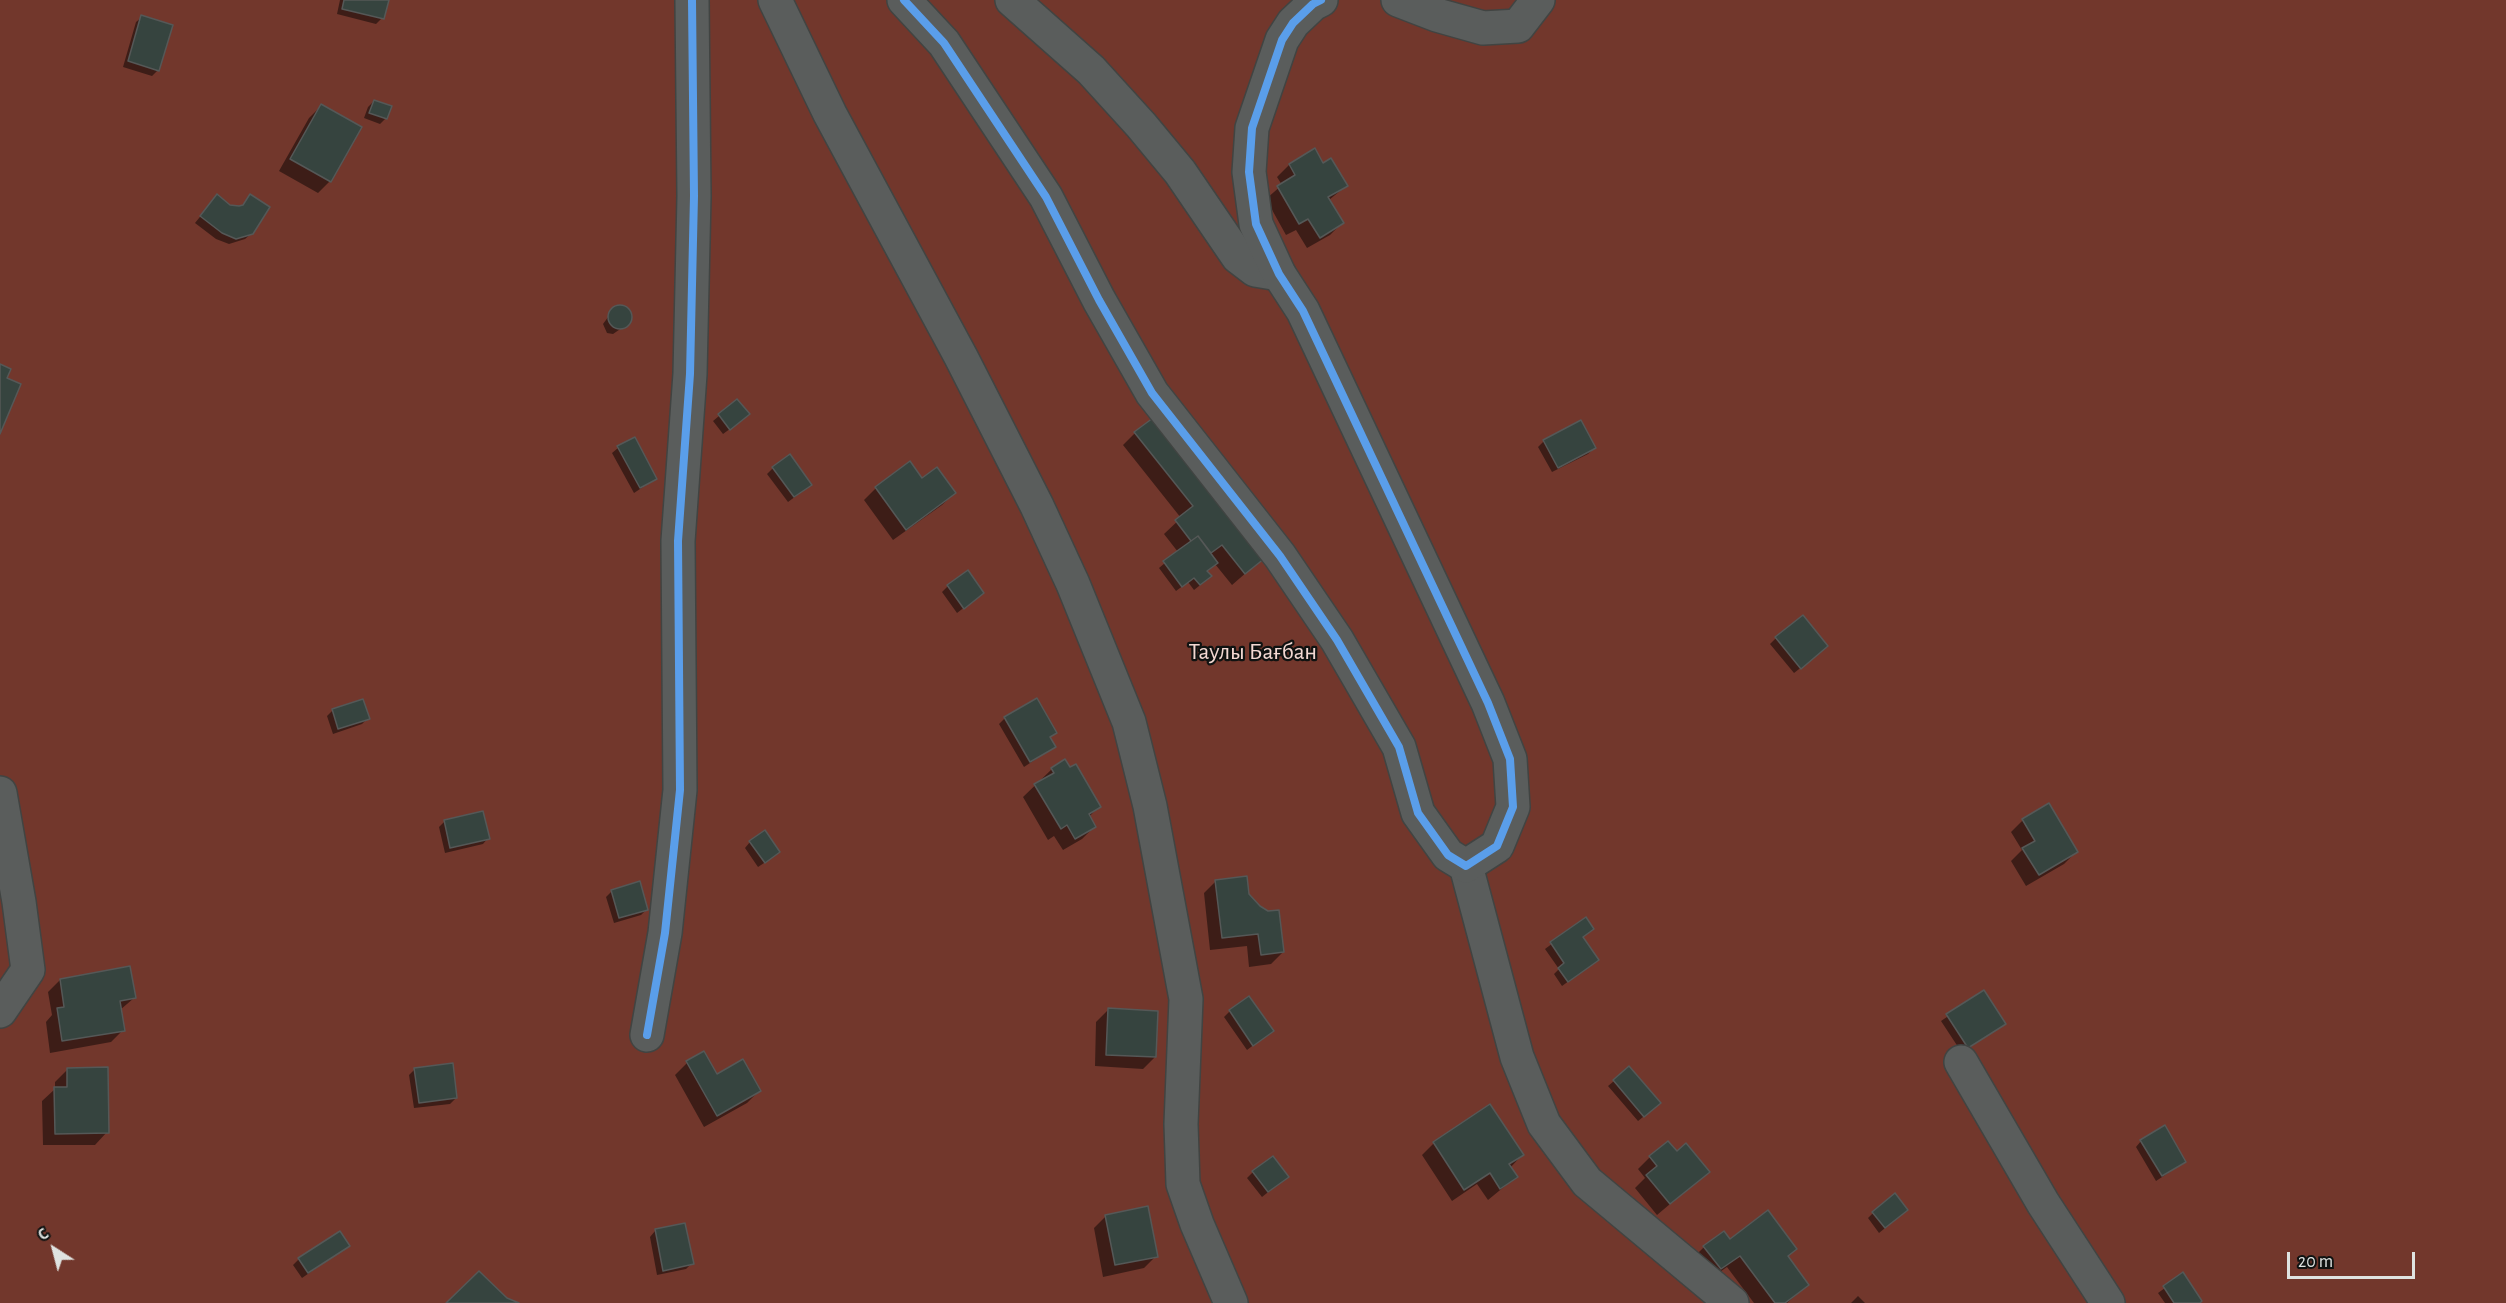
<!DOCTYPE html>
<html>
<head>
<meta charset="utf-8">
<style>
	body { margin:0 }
	#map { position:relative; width:2506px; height:1303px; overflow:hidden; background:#252927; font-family:"Alegreya Sans",sans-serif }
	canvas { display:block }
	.north { position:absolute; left:24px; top:1219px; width:60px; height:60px; -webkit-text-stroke:4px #0f1211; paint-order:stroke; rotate:324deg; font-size:16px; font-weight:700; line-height:24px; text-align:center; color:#dfe3e1 }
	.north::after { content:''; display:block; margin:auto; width:21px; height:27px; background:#dfe3e1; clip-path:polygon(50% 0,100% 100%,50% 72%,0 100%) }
	.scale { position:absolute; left:2287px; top:1252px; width:128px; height:27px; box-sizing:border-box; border:3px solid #dfe3e1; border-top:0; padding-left:8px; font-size:18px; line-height:21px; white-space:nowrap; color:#dfe3e1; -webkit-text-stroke:4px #0f1211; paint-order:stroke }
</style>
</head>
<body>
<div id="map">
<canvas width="2506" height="1303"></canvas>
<div class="north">С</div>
<div class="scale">20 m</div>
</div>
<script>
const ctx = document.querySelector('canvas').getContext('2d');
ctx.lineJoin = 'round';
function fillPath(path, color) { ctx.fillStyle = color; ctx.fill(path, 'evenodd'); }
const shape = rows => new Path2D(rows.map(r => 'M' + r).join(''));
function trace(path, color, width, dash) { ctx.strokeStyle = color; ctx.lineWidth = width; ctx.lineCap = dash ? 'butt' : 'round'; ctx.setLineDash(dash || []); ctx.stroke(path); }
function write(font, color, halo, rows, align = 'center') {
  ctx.font = font + ' "Alegreya Sans",sans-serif'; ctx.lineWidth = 4.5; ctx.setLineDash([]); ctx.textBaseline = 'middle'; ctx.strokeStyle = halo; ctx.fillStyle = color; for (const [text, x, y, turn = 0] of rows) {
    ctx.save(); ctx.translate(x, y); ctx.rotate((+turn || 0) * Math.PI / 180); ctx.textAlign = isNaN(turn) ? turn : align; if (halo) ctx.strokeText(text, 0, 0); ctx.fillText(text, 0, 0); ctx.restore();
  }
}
fillPath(shape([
	[0,0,2506,0,2506,1303,0,1303]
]), '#72372c');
fillPath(shape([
	[340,0,387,0,382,18,376,24,337,14],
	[142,17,158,70,152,76,123,67,136,22],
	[374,101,386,118,380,124,364,118,368,107],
	[321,106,330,181,318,193,279,171,309,118],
	[1315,150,1323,165,1346,186,1329,200,1342,223,1330,235,1307,248,1296,230,1286,235,1266,199,1282,185,1277,177,1289,165],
	[250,196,252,233,245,239,229,244,216,239,195,223,212,202,241,207],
	[621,307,627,310,630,316,629,323,613,334,607,333,603,324,614,309],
	[737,401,742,420,723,434,713,421],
	[1135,433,1263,558,1232,585,1215,564,1206,572,1204,582,1194,590,1188,582,1176,591,1159,568,1178,552,1164,534,1181,518,1123,445],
	[1544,441,1594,448,1588,454,1552,472,1538,447],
	[618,448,655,479,634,493,612,453],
	[909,463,922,481,954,493,942,505,893,540,864,500,876,488],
	[773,468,804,490,788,502,767,474],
	[948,586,983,593,957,613,942,592],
	[1776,638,1821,652,1794,673,1770,644],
	[333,710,368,718,362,724,333,734,327,716],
	[1005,718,1055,733,1049,739,1054,747,1024,767,999,724],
	[1052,769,1099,806,1089,817,1094,827,1082,839,1063,850,1054,836,1048,840,1023,797],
	[2023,820,2076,852,2064,864,2026,886,2011,861,2022,850,2011,832],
	[445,821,488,838,483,844,445,853,439,827],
	[750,842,773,857,758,867,745,848],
	[1216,881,1247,894,1283,952,1271,964,1249,967,1247,946,1210,950,1204,893],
	[612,891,646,910,641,915,614,923,606,897],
	[1585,919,1581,938,1591,965,1562,986,1554,974,1559,969,1545,949],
	[60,980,134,998,120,1010,123,1030,111,1042,50,1053,46,1022,52,1015,48,992],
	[1984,992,2004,1023,1962,1053,1941,1021],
	[1108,1010,1155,1057,1143,1069,1095,1066,1096,1022],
	[1230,1011,1272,1031,1247,1050,1224,1017],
	[703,1053,716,1076,759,1091,747,1103,704,1127,675,1075,687,1063],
	[415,1069,456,1098,450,1104,414,1108,409,1075],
	[67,1070,107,1132,95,1145,43,1145,42,1101,55,1089,55,1082],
	[1614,1081,1653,1109,1638,1121,1608,1086],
	[2141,1141,2185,1162,2156,1181,2136,1147],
	[1434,1143,1522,1155,1510,1168,1516,1177,1488,1200,1477,1184,1452,1201,1422,1155],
	[1676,1153,1708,1172,1657,1215,1635,1188,1645,1178,1638,1169,1650,1157],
	[1253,1172,1287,1177,1262,1197,1247,1178],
	[1873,1213,1901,1215,1879,1233,1868,1218],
	[1106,1216,1156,1256,1144,1268,1103,1277,1094,1228],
	[655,1231,692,1263,686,1269,657,1275,650,1237],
	[1729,1241,1787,1257,1807,1285,1787,1303,1754,1303,1727,1267,1708,1280,1692,1259,1704,1247],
	[348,1246,302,1278,293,1265,299,1259],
	[2183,1275,2198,1303,2165,1303,2158,1293],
	[1858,1296,1865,1303,1851,1303]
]), '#0007');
const building = shape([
	[344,0,389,0,384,19,342,9,344,0],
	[141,15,173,25,159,71,128,61,141,15],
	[374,100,392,106,387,119,369,113,374,100],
	[321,104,362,127,331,182,290,159,321,104],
	[1315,148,1323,163,1331,158,1348,186,1328,197,1344,223,1320,238,1308,219,1299,224,1277,186,1295,175,1289,164,1315,148],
	[217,194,230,205,239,206,243,205,250,194,270,207,253,234,236,239,222,233,200,216,217,194],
	'608 317a12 12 0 1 1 24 0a12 12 0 1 1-24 0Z',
	[0,364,11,369,7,378,21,384,0,434,0,364],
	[737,399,750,414,730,430,718,414,737,399],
	[1153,418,1265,558,1245,574,1222,545,1211,553,1198,536,1191,541,1175,520,1193,506,1134,432,1153,418],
	[1581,420,1596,448,1558,468,1543,440,1581,420],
	[635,437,657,479,640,488,617,446,635,437],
	[790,454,812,485,794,497,772,467,790,454],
	[910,461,922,478,937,467,956,493,906,530,875,487,910,461],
	[1198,536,1218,563,1207,571,1212,576,1200,585,1194,578,1182,587,1163,561,1198,536],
	[968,570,984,593,964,609,947,585,968,570],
	[1803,615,1828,646,1801,669,1775,637,1803,615],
	[1037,698,1057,733,1050,737,1056,747,1030,762,1004,717,1037,698],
	[363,699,370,719,338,729,332,709,363,699],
	[1065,759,1070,767,1076,764,1101,807,1089,814,1096,827,1075,839,1067,825,1061,829,1034,784,1054,773,1051,768,1065,759],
	[2049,803,2078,852,2039,875,2022,848,2035,841,2022,819,2049,803],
	[483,811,490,839,450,848,444,820,483,811],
	[765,830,780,852,765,863,749,841,765,830],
	[1247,876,1249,894,1260,906,1268,911,1279,910,1284,952,1261,955,1258,934,1222,938,1215,880,1247,876],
	[640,881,648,910,619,918,611,890,640,881],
	[1586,917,1594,929,1583,937,1599,960,1568,982,1558,968,1564,963,1550,942,1586,917],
	[130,966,136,998,120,1001,125,1031,62,1041,57,1008,64,1007,60,979,130,966],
	[1984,990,2006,1024,1968,1048,1946,1014,1984,990],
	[1249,996,1274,1031,1253,1046,1229,1010,1249,996],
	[1108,1008,1158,1011,1156,1057,1106,1055,1108,1008],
	[704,1051,717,1074,743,1059,761,1091,717,1116,686,1061,704,1051],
	[453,1063,457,1098,419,1103,414,1068,453,1063],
	[1629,1066,1661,1103,1644,1117,1613,1080,1629,1066],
	[108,1067,109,1133,55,1134,54,1087,67,1087,67,1068,108,1067],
	[1490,1104,1524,1155,1509,1164,1518,1177,1500,1189,1490,1173,1464,1190,1433,1142,1490,1104],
	[2165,1125,2186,1162,2162,1176,2140,1140,2165,1125],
	[1668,1141,1677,1151,1686,1143,1710,1172,1670,1204,1646,1175,1657,1166,1649,1156,1668,1141],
	[1273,1156,1289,1177,1268,1192,1252,1171,1273,1156],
	[1895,1193,1908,1210,1885,1228,1872,1212,1895,1193],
	[1148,1206,1158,1257,1115,1265,1105,1215,1148,1206],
	[1768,1210,1797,1249,1788,1256,1809,1285,1785,1303,1775,1303,1740,1256,1721,1269,1703,1246,1724,1231,1730,1239,1768,1210],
	[685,1223,694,1264,663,1271,655,1229,685,1223],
	[340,1231,350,1246,308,1273,298,1258,340,1231],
	[479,1271,507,1298,519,1303,446,1303,479,1271],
	[2183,1272,2202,1301,2200,1303,2174,1303,2163,1286,2183,1272]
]);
fillPath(building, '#36443f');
trace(building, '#555857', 1.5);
const minor = shape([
	[775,0,830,114,961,357,1037,506,1073,584,1129,722,1150,806,1186,999,1181,1124,1183,1184,1197,1224,1231,1303],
	[1012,0,1091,70,1141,125,1180,172,1238,257,1255,270,1279,274],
	[0,793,19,902,28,970,0,1011],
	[1466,866,1517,1057,1544,1124,1587,1182,1732,1303],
	[647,1035,665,933,680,790,678,541,690,374,694,196,692,0],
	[1961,1062,2043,1203,2108,1303]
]);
const tertiary = shape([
	[904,0,944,43,1046,197,1099,300,1152,393,1280,556,1337,640,1399,747,1418,813,1448,855,1466,866,1497,846,1513,807,1510,759,1488,703,1303,311,1279,274,1256,224,1249,172,1252,128,1282,40,1293,23,1313,4,1321,0],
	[1398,0,1437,15,1483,28,1518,26,1538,0]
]);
trace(minor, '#414442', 36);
trace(tertiary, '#414442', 36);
trace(minor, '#5a5d5c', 33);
trace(tertiary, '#5a5d5c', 33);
trace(shape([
	[904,0,944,43,1046,197,1099,300,1152,393,1280,556,1337,640,1399,747,1418,813,1448,855,1466,866,1497,846,1513,807,1510,759,1488,703,1303,311,1279,274,1256,224,1249,172,1252,128,1282,40,1293,23,1313,4,1321,0],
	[647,1035,665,933,680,790,678,541,690,374,694,196,692,0]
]), '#5a9eea', 8);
write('24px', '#f3d8d2', '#0f1211', [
	["Таулы Бағбан",1253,652]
]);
</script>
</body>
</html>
